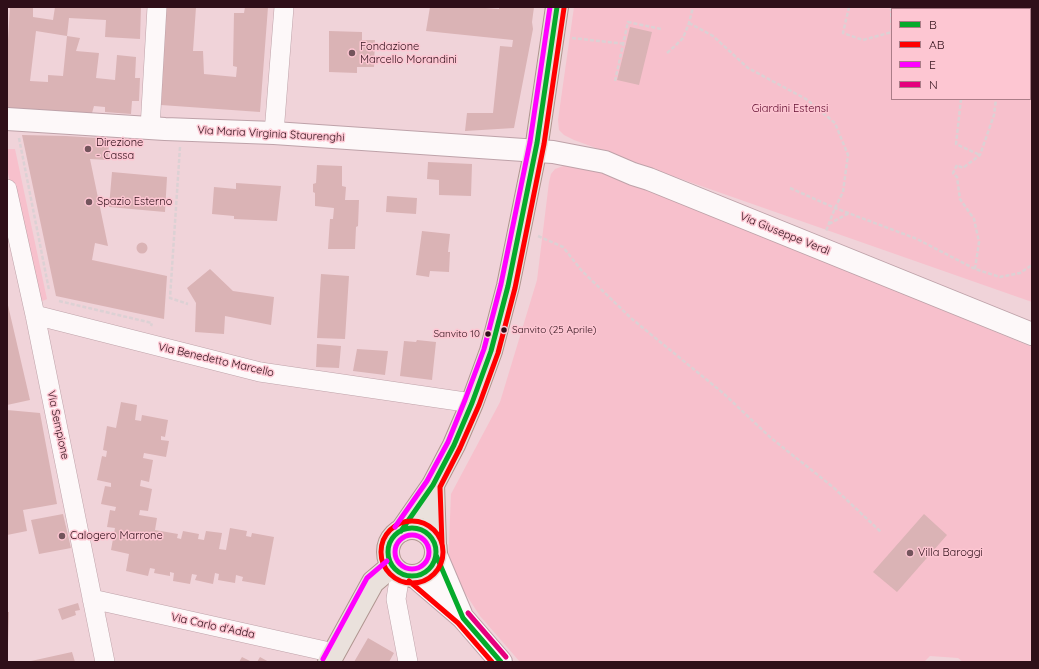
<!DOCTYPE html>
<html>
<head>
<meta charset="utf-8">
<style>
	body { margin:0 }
	#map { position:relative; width:1039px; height:669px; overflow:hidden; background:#f0d3d9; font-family:Quicksand,sans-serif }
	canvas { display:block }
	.frame { position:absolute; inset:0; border:8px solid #2f0f19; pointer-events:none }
	.legend { position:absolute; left:891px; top:8px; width:140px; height:92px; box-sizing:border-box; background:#fdc6d2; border:1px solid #ab7d88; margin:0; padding:5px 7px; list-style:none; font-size:12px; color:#2f0f19 }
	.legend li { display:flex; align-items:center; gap:8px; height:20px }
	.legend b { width:20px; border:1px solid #ab7d88 }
</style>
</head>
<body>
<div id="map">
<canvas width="1039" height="669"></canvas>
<div class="frame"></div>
<ul class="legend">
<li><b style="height:5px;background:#05aa2b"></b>B</li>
<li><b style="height:5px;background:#f00"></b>AB</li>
<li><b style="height:5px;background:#f0f"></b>E</li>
<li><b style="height:5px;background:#e5007d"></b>N</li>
</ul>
</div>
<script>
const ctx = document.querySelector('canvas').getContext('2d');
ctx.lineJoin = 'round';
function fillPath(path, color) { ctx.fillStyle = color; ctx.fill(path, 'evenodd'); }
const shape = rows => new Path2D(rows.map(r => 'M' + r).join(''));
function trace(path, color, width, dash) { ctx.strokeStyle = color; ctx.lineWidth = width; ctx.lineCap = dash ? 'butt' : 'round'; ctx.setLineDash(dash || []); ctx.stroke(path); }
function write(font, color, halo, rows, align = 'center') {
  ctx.font = font + ' Quicksand,sans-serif'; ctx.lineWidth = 3; ctx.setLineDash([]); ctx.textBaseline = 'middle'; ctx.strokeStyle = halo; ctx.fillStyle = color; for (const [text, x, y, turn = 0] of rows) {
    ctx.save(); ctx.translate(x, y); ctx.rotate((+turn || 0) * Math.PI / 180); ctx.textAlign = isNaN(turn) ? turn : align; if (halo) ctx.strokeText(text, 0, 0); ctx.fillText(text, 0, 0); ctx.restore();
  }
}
fillPath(shape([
	[574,7,1032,7,1032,302,664,173,574,140,564,135,559,130,558,120],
	[892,9,1030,9,1030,99,892,99],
	[7,149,15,149,47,299,36,304,7,168],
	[566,165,606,171,1032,347,1032,662,963,662,958,658,930,656,924,662,520,662,480,616,448,567,451,494,500,402,537,280,549,182,551,174,555,169]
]), '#f7c0cc');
fillPath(shape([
	[905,7,997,7,994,9,904,9]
]), '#c599e9');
fillPath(shape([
	[10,7,33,7,33,17,53,20,55,7,141,7,140,39,105,37,106,20,69,18,67,36,36,31,30,81,48,82,48,75,63,76,67,36,80,38,76,51,99,53,96,78,115,80,117,55,136,57,135,78,140,78,139,101,132,101,131,114,105,112,105,107,94,106,92,113,7,108,7,56],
	[166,7,196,7,193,51,203,51,204,74,236,77,237,67,233,66,234,13,244,13,245,7,268,7,260,112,161,105],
	[430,7,472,7,499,9,499,7,534,7,532,22,533,29,514,128,465,131,467,113,493,113,500,46,512,47,513,40,426,31],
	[630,27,652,32,639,85,617,80],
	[329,31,362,32,362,40,375,40,374,67,357,67,357,73,329,72],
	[22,135,66,136,99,138,99,140,109,141,108,160,90,159,108,246,95,243,92,260,167,276,164,319,56,296],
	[428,162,472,164,471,196,439,195,439,180,427,179],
	[317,165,342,166,342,186,346,187,345,200,359,200,358,226,356,227,355,249,328,249,330,219,333,219,334,208,315,206,315,193,313,192,313,184,316,183],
	[112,172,167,177,165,212,109,207],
	[236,183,281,186,277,221,234,219,234,216,212,214,214,187,236,189],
	[387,196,417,198,416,214,386,212],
	[422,231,450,234,448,252,450,252,449,272,430,271,429,277,416,275],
	'136.5 248a5.5 5.5 0 1 1 11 0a5.5 5.5 0 1 1-11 0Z',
	[210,269,233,291,274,297,271,325,225,316,224,334,195,332,196,303,187,288],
	[321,274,349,276,345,339,317,338],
	[7,301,30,400,7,405],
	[417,340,436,342,432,380,400,376,404,341,416,342],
	[317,344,341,346,339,368,316,367],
	[357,349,388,351,385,375,353,371],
	[121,402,137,405,135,420,141,421,142,415,168,420,165,437,161,436,161,440,169,441,166,457,144,453,143,458,153,460,149,482,141,480,140,486,152,489,148,511,140,510,139,515,157,518,155,530,178,534,177,538,181,539,183,531,199,534,198,539,204,540,206,531,222,533,219,549,226,550,230,528,247,531,246,536,251,537,252,533,274,537,265,585,242,581,243,577,236,575,235,583,218,580,219,574,215,573,213,584,195,580,197,575,192,574,190,584,173,581,174,573,170,572,170,576,154,573,155,569,150,568,148,576,126,571,129,554,111,550,115,528,107,527,110,510,115,511,116,507,101,504,105,486,111,487,111,483,97,480,102,456,106,457,107,451,103,450,107,426,116,428],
	[7,410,40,413,57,504,23,510,27,531,7,535],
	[63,514,71,548,39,554,31,520],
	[924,514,947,535,897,592,873,572],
	[78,603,80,610,75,611,76,615,62,620,58,609],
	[7,612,9,612,8,644,7,644],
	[368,638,394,653,389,662,354,662],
	[72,652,75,662,31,662,31,661],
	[242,657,252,662,239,662],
	[260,657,269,662,257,662]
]), '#dab3b5');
const street = shape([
	[150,128,157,7],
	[274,133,284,7],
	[7,189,35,315,105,662],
	[35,315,260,372,472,403],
	[400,574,396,599,408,662],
	[92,599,334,653]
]);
const secondary = shape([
	[7,119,165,129,274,133,553,152,605,162,633,174,649,179,1032,334],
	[436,555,461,614],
	[414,576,463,618,501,662]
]);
const primary = shape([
	[433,485,435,544],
	'388 552a24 24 0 1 1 48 0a24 24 0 1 1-48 0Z',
	[401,531,433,485,454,445,472,403,491,351,508,286,537,143,557,7],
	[329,662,373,582,392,566]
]);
trace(street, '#bea2a9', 20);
trace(secondary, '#bea2a9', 24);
trace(primary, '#af958f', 24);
trace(shape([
	[849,7,843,33,863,40,892,32],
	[891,7,892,32],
	[689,23,713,36,748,68,806,99,835,123,848,155,843,192,835,208,826,231],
	[572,38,626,44],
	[667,53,675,46,683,38,689,23,693,7],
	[1030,54,1032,54],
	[615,81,628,22,661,29],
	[961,99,956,144,980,155],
	[19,138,49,290],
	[180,147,170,298,188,304],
	[790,188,835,208,917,239,975,269,1000,277,1020,273,1032,265],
	[829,224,849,213],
	[538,236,563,247,582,271,632,319,723,393,771,438,833,487,881,532],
	[975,269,979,242,974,219,960,199,957,177,953,173,957,165,963,168,980,155,994,115,996,99],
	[59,301,152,323,151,326]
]), '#dcd1d4', 2.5, [4, 2]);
trace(street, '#fdf8f9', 19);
trace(secondary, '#fdf8f9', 22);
trace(primary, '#eae1dc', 22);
trace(shape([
	'388 552a24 24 0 1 1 48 0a24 24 0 1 1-48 0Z',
	[401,531,433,485,454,445,472,403,491,351,508,286,537,143,557,7],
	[436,555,463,618,501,662]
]), '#05aa2b', 5);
trace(shape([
	'381 552a31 31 0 1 1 62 0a31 31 0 1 1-62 0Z',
	[442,544,440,487,460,448,479,405,498,353,515,288,544,144,564,8],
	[409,581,458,623,492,662]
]), '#f00', 5);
trace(shape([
	[395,527,427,481,448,442,465,400,484,349,501,284,530,142,550,7],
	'395 552a17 17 0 1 1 34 0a17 17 0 1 1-34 0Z',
	[323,659,367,578,387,561]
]), '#f0f', 5);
trace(shape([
	[468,613,506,657]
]), '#e5007d', 5);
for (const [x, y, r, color] of [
	[352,53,4,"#73545c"],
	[88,149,4,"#73545c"],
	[89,202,4,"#73545c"],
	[504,330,3.5,"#2f0f19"],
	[488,334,3.5,"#2f0f19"],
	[62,536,4,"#73545c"],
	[910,553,4,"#73545c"]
]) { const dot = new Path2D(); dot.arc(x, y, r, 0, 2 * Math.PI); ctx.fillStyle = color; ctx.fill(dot); trace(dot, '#fdc6d2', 1.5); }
write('10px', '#2f0f19', '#fdc6d2', [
	["Sanvito (25 Aprile)",512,330],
	["Sanvito 10",480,334,"right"]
], 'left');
write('11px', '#2f0f19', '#fdc6d2', [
	["Fondazione",360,47],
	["Marcello Morandini",360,60],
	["Direzione",96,143],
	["- Cassa",96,156],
	["Spazio Esterno",97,202],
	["Calogero Marrone",70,536],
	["Villa Baroggi",918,553]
], 'left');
write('11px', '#5f0b2d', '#fdc6d2', [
	["Giardini Estensi",790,109]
]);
write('11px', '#2f0f19', '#fdc6d2', [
	["Via Maria Virginia Staurenghi",271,134,3],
	["Via Giuseppe Verdi",785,234,22],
	["Via Benedetto Marcello",216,360,13],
	["Via Sempione",58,425,78],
	["Via Carlo d'Adda",213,626,12]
]);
</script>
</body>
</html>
